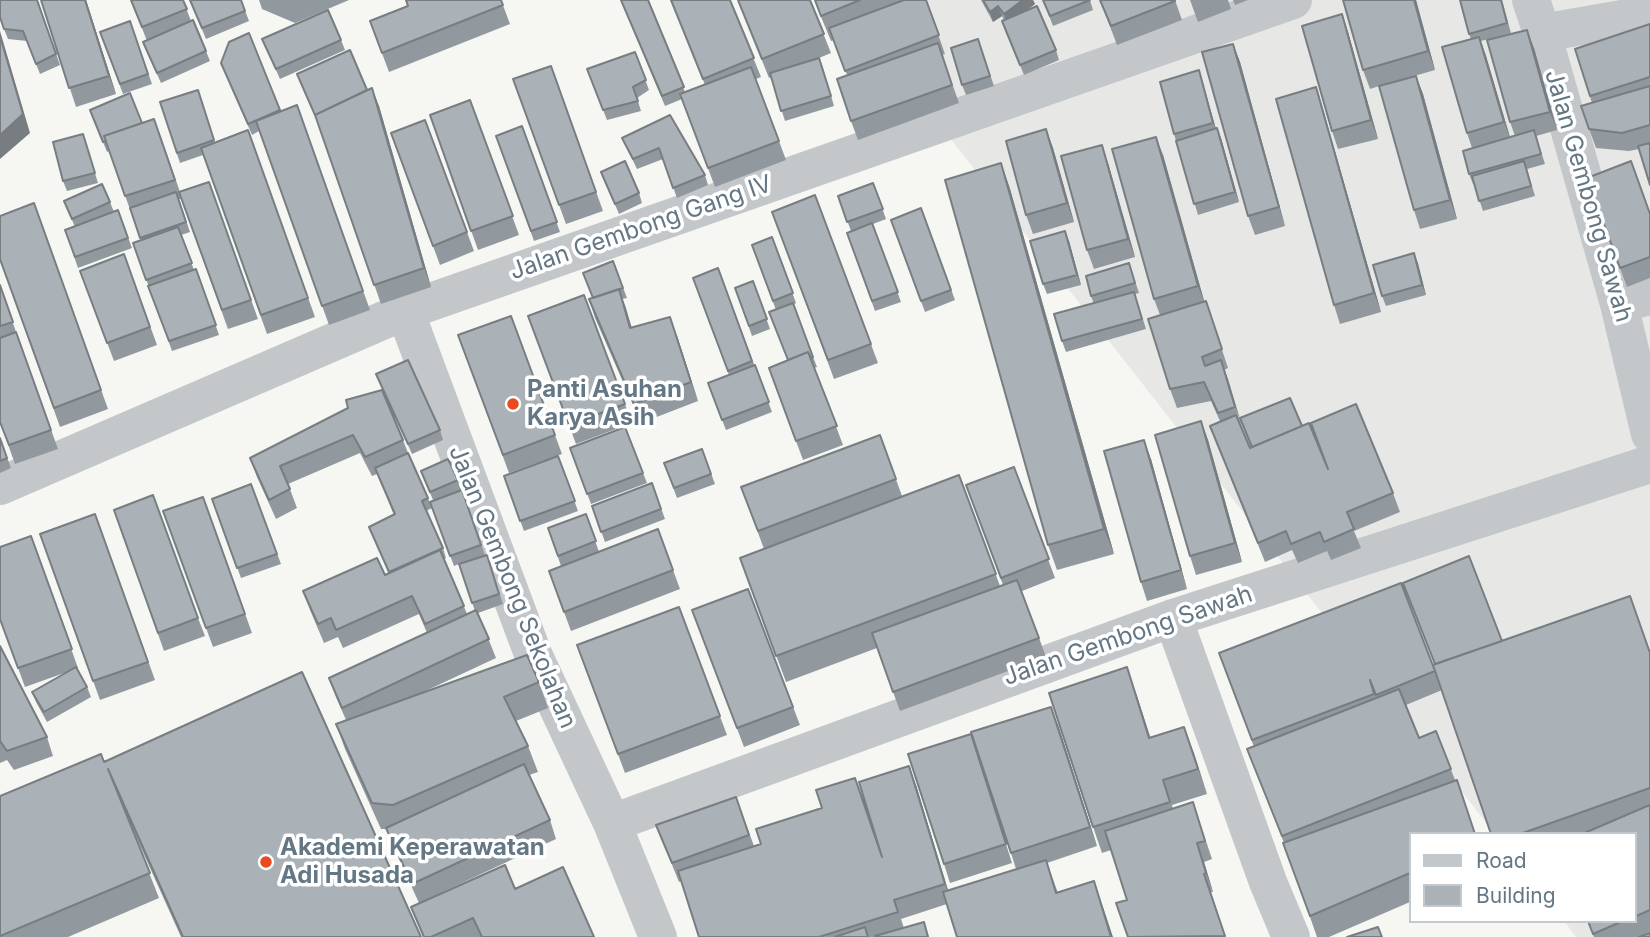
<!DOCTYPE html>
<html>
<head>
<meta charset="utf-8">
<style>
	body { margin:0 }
	#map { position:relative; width:1650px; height:937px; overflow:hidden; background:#f6f6f2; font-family:Inter,sans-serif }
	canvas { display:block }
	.legend { position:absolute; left:1409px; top:832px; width:228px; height:91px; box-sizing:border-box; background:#fff; border:2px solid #c1c9ce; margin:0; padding:9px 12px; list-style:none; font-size:21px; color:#647784 }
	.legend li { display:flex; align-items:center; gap:14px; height:35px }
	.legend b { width:35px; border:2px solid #c1c9ce }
</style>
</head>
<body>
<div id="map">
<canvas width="1650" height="937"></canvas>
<ul class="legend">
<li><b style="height:9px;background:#c3c7ca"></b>Road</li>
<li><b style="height:19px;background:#aab2b8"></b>Building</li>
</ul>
</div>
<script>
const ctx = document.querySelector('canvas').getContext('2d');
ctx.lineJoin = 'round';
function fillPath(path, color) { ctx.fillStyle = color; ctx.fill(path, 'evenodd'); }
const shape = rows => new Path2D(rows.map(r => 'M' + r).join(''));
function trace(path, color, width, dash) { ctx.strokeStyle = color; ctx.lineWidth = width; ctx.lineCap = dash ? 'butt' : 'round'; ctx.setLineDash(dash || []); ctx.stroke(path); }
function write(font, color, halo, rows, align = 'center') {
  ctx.font = font + ' Inter,sans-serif'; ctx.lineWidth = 7; ctx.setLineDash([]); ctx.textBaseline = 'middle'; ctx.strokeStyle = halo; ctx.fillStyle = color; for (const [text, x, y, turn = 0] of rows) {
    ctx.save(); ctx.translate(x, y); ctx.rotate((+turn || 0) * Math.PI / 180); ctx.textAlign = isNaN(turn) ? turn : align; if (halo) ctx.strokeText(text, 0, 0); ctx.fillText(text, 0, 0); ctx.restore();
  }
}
fillPath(shape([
	[842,0,1650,0,1650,937,1576,937,1564,921,1634,921,1634,834,1495,834]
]), '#e7e8e6');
trace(shape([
	[1531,0,1542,33,1619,304,1650,434],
	[1542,33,1650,14],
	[1619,304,1650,296],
	[405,311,533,654,612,823,658,937],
	[0,486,405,311,1293,0],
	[1173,618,1268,882,1291,937],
	[612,823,1173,618,1650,464]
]), '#c3c7ca', 38);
fillPath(shape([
	[37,0,60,65,40,74,27,41,8,39,4,29],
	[41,0,86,0,116,94,76,107],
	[131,0,183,0,191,21,206,51,210,61,161,83,147,52,143,42,147,41],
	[190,0,241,0,249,21,206,39],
	[259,0,349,0,295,23,262,9],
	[405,0,501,0,510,24,389,72,370,21,408,6],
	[621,0,648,0,685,92,705,85,671,0,730,0,761,77,756,79,786,160,715,187,682,99,665,106],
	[738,0,810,0,831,53,819,58,823,68,834,106,785,121,771,77,769,78],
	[814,0,926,0,945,54,942,55,959,103,858,140,851,121,847,75,834,40,831,41],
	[981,0,1033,0,1035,4,1027,10,1056,50,1059,60,1024,75,1002,21,1004,20,1002,16,993,22],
	[1043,0,1090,0,1093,10,1053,26],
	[1100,0,1175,0,1182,20,1117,45],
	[1190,0,1228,0,1231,9,1198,22],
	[1233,0,1248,0,1235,5],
	[1343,0,1416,0,1435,70,1397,81,1416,76,1423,94,1457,219,1420,229,1414,210,1379,86,1370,89,1363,70],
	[1502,0,1511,33,1481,41,1486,56,1510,137,1515,136,1510,122,1534,48,1557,130,1536,136,1545,164,1527,169,1535,196,1483,211,1474,184,1473,184,1469,174,1472,148,1467,133,1471,39,1469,34],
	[1342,14,1348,32,1378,139,1338,149,1332,131],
	[130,21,152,84,123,94,100,32],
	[1650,24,1650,185,1639,149,1629,151,1596,148,1589,129,1592,103,1575,49],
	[249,33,281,111,297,105,370,310,329,325,259,131,252,135,221,63],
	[262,39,341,40,345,50,280,79],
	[978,39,994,86,966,95,962,85],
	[1233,44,1240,62,1285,226,1255,235,1248,216],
	[635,52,649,90,637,98,641,111,607,120,587,69],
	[551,66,603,211,566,224,513,79],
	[297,74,367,90,379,106,431,287,381,304,317,121],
	[1202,80,1216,129,1217,128,1221,138,1239,202,1198,215,1174,134],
	[1316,87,1322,106,1381,312,1340,324,1334,305],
	[198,90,215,143,248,130,315,317,267,334,203,155,180,163,160,102],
	[470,100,519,235,478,250,430,115],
	[90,110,142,123,161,137,180,192,209,182,258,319,228,329,181,199,179,199,190,232,181,235,194,270,196,269,219,335,172,351,133,243,141,240,109,151,107,152],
	[670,115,705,175,708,185,677,198,663,159,637,169,622,138],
	[425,120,474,251,440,265,391,133],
	[522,126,560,232,534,241,496,136],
	[1046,129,1053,148,1074,222,1033,234,1026,215],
	[83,134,98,183,67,191,63,181],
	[1163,155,1204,301,1206,301,1228,368,1224,370,1241,426,1250,448,1302,426,1326,463,1393,493,1400,512,1354,531,1361,548,1331,560,1327,551,1298,563,1292,550,1265,562,1210,426,1220,421,1211,401,1177,408,1170,389,1160,315,1154,299],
	[1001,163,1010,189,1114,554,1057,570,1048,545],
	[1108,163,1135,257,1094,269,1087,250],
	[601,172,639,193,642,203,619,214],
	[1587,178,1650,214,1650,278,1627,287],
	[873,183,886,219,873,224,901,302,875,311,847,233,851,231,838,196],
	[815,195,878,363,834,379,772,212],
	[64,201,110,202,114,212,118,210,132,248,78,268,65,230,75,227],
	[34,203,108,409,60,427,0,259],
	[921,208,955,300,925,312,891,220],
	[772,237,796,303,793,305,817,367,814,368,843,445,803,460,769,368,788,360,776,310,752,245],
	[1069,241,1081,285,1047,294,1043,284],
	[1414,253,1426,295,1386,306,1382,296],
	[124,254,157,345,114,361,80,271],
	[613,261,627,298,622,299,632,328,677,336,698,401,641,423,595,318,589,299,592,298],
	[1129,263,1139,293,1135,294,1146,329,1066,352,1062,341,1094,304,1091,296],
	[718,268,772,412,726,430,708,383,729,375,693,278],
	[753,281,770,329,752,336,735,288],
	[0,285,16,332,0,338],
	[584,295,632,423,576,444,528,316],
	[511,316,562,454,509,473,458,335],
	[16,332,58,449,15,464,0,422],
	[376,374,440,430,443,440,412,454],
	[348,408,403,440,410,458,428,498,432,508,426,511,443,548,446,558,444,559,467,614,475,611,459,564,454,566,430,502,433,500,421,471,448,459,462,490,485,555,470,560,487,555,503,604,478,613,496,658,419,694,539,682,548,708,516,721,528,746,538,772,529,775,550,820,556,839,419,903,393,846,387,829,381,829,345,749,336,724,346,720,336,697,329,678,427,633,419,614,343,648,338,637,324,643,310,610,303,591,385,575,389,573,369,527,394,515,377,474,372,476,360,453,288,484,297,508,276,519,257,477,250,458],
	[1201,421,1208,440,1242,562,1196,575,1190,556],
	[625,427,647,483,591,504,570,448],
	[880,435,902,496,959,475,1000,586,1003,585,966,485,1014,467,1055,578,1022,591,1046,657,900,711,877,648,786,682,740,558,764,549,741,487],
	[0,438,11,468,0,473],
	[702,449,715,484,677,498,664,463],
	[558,456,578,511,524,531,504,476],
	[1151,459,1187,589,1147,601,1141,582],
	[652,483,665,519,605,542,592,506],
	[251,484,281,564,241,578,212,499],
	[203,497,252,633,213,647,163,511],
	[114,510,198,618,205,636,164,651],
	[95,514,155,680,100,700,40,534],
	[586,514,599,552,561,566,548,528],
	[658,529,680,589,571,631,549,571],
	[31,536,78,668,77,668,87,687,91,697,47,722,36,702,32,692,67,672,25,687,0,619],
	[748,589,800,725,744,747,692,610],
	[679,607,727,735,625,773,577,645],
	[1502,641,1650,653,1650,932,1638,937,1594,937,1587,921,1634,921,1634,834,1491,834,1442,690,1406,705,1419,738,1436,731,1455,780,1410,834,1410,902,1329,937,1317,937,1284,843,1247,749,1254,747,1219,653,1434,668],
	[0,646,47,737,53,756,14,770,7,760,0,763],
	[1136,693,1150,738,1184,727,1207,794,1172,805,1173,809,1193,802,1212,859,1204,862,1213,892,1211,892,1225,937,1128,937,1127,900,1111,850,1102,853,1093,827],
	[1058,725,1097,846,1047,863,1058,893,1103,907,947,904,901,919,904,928,924,922,929,937,699,937,681,881,679,882,656,825,736,797,754,846,875,834,916,785,948,891,1016,869,1011,853],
	[977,753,1012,863,950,883,944,864],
	[104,762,421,937,181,937,128,819,159,898,68,937,0,937,0,796],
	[515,889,594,937,423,937,411,907]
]), '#92999e');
fillPath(shape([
	[85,0,86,0,116,94,109,76],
	[1023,0,1033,0,1035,4,1008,24,1004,14],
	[1414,0,1416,0,1435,70,1428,51],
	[998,6,1002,16,993,22,990,12],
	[1342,14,1348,32,1378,139,1371,120],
	[1527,30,1534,48,1557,130,1550,112],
	[0,31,30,133,0,159],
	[1479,37,1486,56,1511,141,1504,122],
	[1233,44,1240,62,1285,226,1279,207],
	[1199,70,1202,80,1217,133,1213,123],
	[1416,76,1423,94,1457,219,1450,200],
	[1316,87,1322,106,1381,312,1374,293],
	[372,88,379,106,431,287,424,268],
	[1217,128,1221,138,1239,202,1235,192],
	[1046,129,1053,148,1074,222,1067,203],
	[1156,137,1163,155,1205,304,1198,286],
	[1102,145,1108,163,1135,257,1128,239],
	[1001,163,1010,189,1114,554,1104,529],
	[1065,231,1069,241,1081,285,1077,275],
	[1414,253,1418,263,1426,295,1422,285],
	[619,289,626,308,637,347,630,328],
	[670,317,677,336,698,401,691,382],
	[1221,360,1228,379,1242,426,1235,407],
	[1201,421,1208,440,1242,562,1235,543],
	[1144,440,1151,459,1187,589,1181,570],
	[1127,667,1136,693,1159,764,1149,738],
	[1051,707,1058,725,1097,846,1090,827],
	[1184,727,1194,753,1207,794,1198,769],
	[909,766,916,785,952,903,945,884],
	[1197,843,1204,862,1213,892,1206,873],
	[1094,881,1103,907,1113,937,1111,937]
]), '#777d81');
const building = shape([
	[0,0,37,0,56,54,36,64,23,31,4,29,0,17,0,0],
	[41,0,85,0,109,76,69,88,41,0],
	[131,0,183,0,187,9,142,27,131,0],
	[190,0,241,0,245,11,202,28,190,0],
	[406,0,501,0,503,5,382,53,370,21,408,6,406,0],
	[621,0,648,0,684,87,662,96,621,0],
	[671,0,730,0,754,58,703,79,671,0],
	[738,0,810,0,824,34,762,59,738,0],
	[815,0,860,0,821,16,815,0],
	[904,0,926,0,939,35,845,71,829,28,904,0],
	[983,0,1023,0,1004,14,998,6,990,12,983,0],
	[1043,0,1090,0,1050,16,1043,0],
	[1100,0,1175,0,1175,1,1111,26,1100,0],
	[1343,0,1414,0,1428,51,1363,70,1343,0],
	[1460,0,1501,0,1507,23,1469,34,1460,0],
	[1037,6,1056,50,1020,65,1002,21,1037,6],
	[328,10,341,40,276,69,262,39,328,10],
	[1342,14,1371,120,1332,131,1302,26,1342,14],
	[193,20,206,51,157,73,143,42,193,20],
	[130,21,148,74,120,84,100,32,130,21],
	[1650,24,1650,77,1590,96,1575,49,1650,24],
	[1527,30,1550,112,1510,122,1487,40,1527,30],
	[249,33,280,110,248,124,221,63,229,42,249,33],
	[0,36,23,114,0,135,0,36],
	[1479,37,1504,122,1467,133,1442,47,1479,37],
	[978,39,990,76,962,85,951,48,978,39],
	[938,43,952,85,851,121,837,79,938,43],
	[1233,44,1279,207,1248,216,1202,52,1233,44],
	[350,50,367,90,315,115,297,74,350,50],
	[635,52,646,80,633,87,638,101,603,110,587,69,635,52],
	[819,58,831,96,781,111,770,73,819,58],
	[551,66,596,192,559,205,513,79,551,66],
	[751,67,779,141,708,168,680,94,751,67],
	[1199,70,1213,123,1174,134,1160,82,1199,70],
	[1416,76,1450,200,1414,210,1379,86,1416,76],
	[1650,86,1650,125,1622,133,1589,129,1581,106,1650,86],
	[1316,87,1374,293,1334,305,1276,99,1316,87],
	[372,88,424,268,374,285,315,115,372,88],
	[198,90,214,140,177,153,160,102,198,90],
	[130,93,142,123,104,136,106,141,103,142,90,110,130,93],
	[470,100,513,216,471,231,430,115,470,100],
	[297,105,363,291,322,306,256,121,297,105],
	[670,115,705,175,673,188,659,148,633,159,622,138,670,115],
	[154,119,175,180,125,196,104,136,154,119],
	[425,120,467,232,433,246,391,133,425,120],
	[522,126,557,222,531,231,496,136,522,126],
	[1217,128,1235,192,1194,204,1176,141,1217,128],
	[1046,129,1067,203,1026,215,1006,141,1046,129],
	[248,130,308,298,261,315,201,148,248,130],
	[1534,130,1541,154,1469,174,1463,151,1534,130],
	[83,134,95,173,63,181,53,142,83,134],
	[1156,137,1198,286,1154,299,1112,149,1156,137],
	[1650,143,1650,185,1638,146,1650,143],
	[1102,145,1128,239,1087,250,1061,156,1102,145],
	[625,161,639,193,615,204,601,172,625,161],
	[1524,161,1531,186,1479,201,1472,176,1524,161],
	[1631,161,1650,214,1650,257,1620,268,1587,178,1631,161],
	[1001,163,1104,529,1048,545,945,180,1001,163],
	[209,182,251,300,222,310,179,192,209,182],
	[873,183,883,209,847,222,838,196,873,183],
	[102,184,110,202,72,219,64,201,102,184],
	[176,192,186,222,140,238,130,208,176,192],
	[815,195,871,344,828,360,772,212,815,195],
	[34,203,101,390,54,408,0,259,0,216,34,203],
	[921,208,951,290,921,301,891,220,921,208],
	[118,210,128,238,75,257,65,230,118,210],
	[872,223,898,292,872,301,847,233,872,223],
	[178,227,192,263,146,280,133,243,178,227],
	[1065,231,1077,275,1043,284,1030,241,1065,231],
	[772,237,793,293,773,301,752,245,772,237],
	[1414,253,1422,285,1382,296,1373,265,1414,253],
	[124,254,150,327,107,343,80,271,124,254],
	[613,261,623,288,593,298,583,273,613,261],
	[1129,263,1135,283,1091,296,1086,276,1129,263],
	[718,268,752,361,728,371,693,278,718,268],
	[196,269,216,325,169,341,148,286,196,269],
	[753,281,767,319,749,326,735,288,753,281],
	[0,285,13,322,0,326,0,285],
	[619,289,630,328,670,317,691,382,634,404,589,299,619,289],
	[1134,292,1142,319,1062,341,1054,314,1134,292],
	[584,295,625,404,569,425,528,316,584,295],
	[1206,301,1222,349,1202,357,1205,366,1221,360,1235,407,1218,413,1204,382,1170,389,1148,319,1206,301],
	[793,303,813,357,811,358,808,352,788,360,769,312,793,303],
	[511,316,555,435,503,455,458,335,511,316],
	[16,332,51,430,9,445,0,422,0,338,16,332],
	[808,352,837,426,796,441,769,368,808,352],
	[408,360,440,430,408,444,376,374,408,360],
	[755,365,769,402,722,420,708,383,755,365],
	[382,390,403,440,365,457,353,435,280,466,290,489,269,500,250,458,348,408,346,400,382,390],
	[1290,398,1302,426,1252,447,1240,418,1290,398],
	[1356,404,1393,493,1347,512,1354,529,1324,542,1320,532,1291,544,1286,531,1258,543,1210,426,1236,415,1250,448,1309,423,1328,469,1311,423,1356,404],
	[1201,421,1235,543,1190,556,1155,435,1201,421],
	[625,427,643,473,587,494,570,448,625,427],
	[880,435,896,479,758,531,741,487,880,435],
	[0,438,7,458,0,461,0,438],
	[1144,440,1181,570,1141,582,1104,451,1144,440],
	[702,449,711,474,674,488,664,463,702,449],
	[408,453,428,498,422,501,443,548,389,572,369,527,395,514,375,468,408,453],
	[558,456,575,501,520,521,504,476,558,456],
	[448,459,458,480,430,492,421,471,448,459],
	[1014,467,1049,559,1001,578,966,485,1014,467],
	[959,475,996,574,776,656,740,558,959,475],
	[652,483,661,509,601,532,592,506,652,483],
	[251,484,277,554,237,568,212,499,251,484],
	[462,490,481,545,450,556,430,502,462,490],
	[153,495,198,618,158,633,114,510,153,495],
	[203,497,245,614,206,628,163,511,203,497],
	[95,514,148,662,93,681,40,534,95,514],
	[586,514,596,541,558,556,548,528,586,514],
	[658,529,673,570,564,612,549,571,658,529],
	[31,536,72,649,18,668,0,619,0,547,31,536],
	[440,550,464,606,425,624,412,596,336,630,331,618,318,624,303,591,377,558,385,575,440,550],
	[487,555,499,594,472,603,459,564,487,555],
	[1469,556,1502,641,1435,664,1403,583,1469,556],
	[1017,580,1039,638,893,692,872,633,1017,580],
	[1401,583,1435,671,1376,695,1370,680,1374,694,1252,740,1219,653,1401,583],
	[748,589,793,707,737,728,692,610,748,589],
	[1630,596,1650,653,1650,788,1520,834,1491,834,1433,665,1630,596],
	[679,607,720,716,618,754,577,645,679,607],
	[476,610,489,639,342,708,329,678,476,610],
	[0,646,47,737,7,751,0,741,0,646],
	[527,655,539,682,504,697,528,746,393,805,372,803,336,724,527,655],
	[76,667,87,687,44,712,32,692,76,667],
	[1127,667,1149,738,1184,727,1198,769,1163,780,1170,802,1093,827,1049,693,1127,667],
	[302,672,421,937,183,937,108,769,150,873,0,936,0,796,101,754,104,762,302,672],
	[1399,689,1419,738,1436,731,1451,769,1282,836,1247,749,1399,689],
	[1051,707,1090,827,1011,853,971,732,1051,707],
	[971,734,1006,844,944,864,908,754,971,734],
	[524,764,550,820,412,884,386,828,524,764],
	[909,766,945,884,894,900,898,912,819,937,699,937,678,871,761,844,756,829,822,808,816,790,855,778,882,857,859,782,909,766],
	[1457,780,1475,834,1410,834,1410,873,1310,916,1283,843,1457,780],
	[736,797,749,835,672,863,656,825,736,797],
	[1193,802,1205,841,1197,843,1206,873,1204,874,1225,936,1128,937,1116,903,1127,900,1105,831,1193,802],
	[1650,805,1650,910,1634,917,1634,834,1582,834,1650,805],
	[1046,860,1056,893,1094,881,1111,937,957,937,943,892,1046,860],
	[505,865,515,889,563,867,594,937,482,937,473,918,431,937,424,937,411,907,505,865],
	[1588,921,1623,921,1593,934,1588,921],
	[924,922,928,937,875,937,875,936,924,922],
	[865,927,868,937,835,937,865,927],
	[1378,927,1382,937,1347,937,1378,927],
	[1650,933,1650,937,1639,937,1650,933]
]);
fillPath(building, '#aab2b8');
trace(building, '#777d81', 2);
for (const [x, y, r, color] of [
	[513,404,7,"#e84a21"],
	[266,862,7,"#e84a21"]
]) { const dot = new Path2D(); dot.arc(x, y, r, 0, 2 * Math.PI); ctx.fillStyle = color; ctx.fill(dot); trace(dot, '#fff', 2.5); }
write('24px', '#647784', '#fff', [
	["Jalan Gembong Sawah",1588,196,74],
	["Jalan Gembong Gang IV",641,228,-19],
	["Jalan Gembong Sekolahan",512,587,68],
	["Jalan Gembong Sawah",1128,636,-19]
]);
write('bold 24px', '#647784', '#fff', [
	["Panti Asuhan",527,390],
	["Karya Asih",527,418],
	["Akademi Keperawatan",280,848],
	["Adi Husada",280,876]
], 'left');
</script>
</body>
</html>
